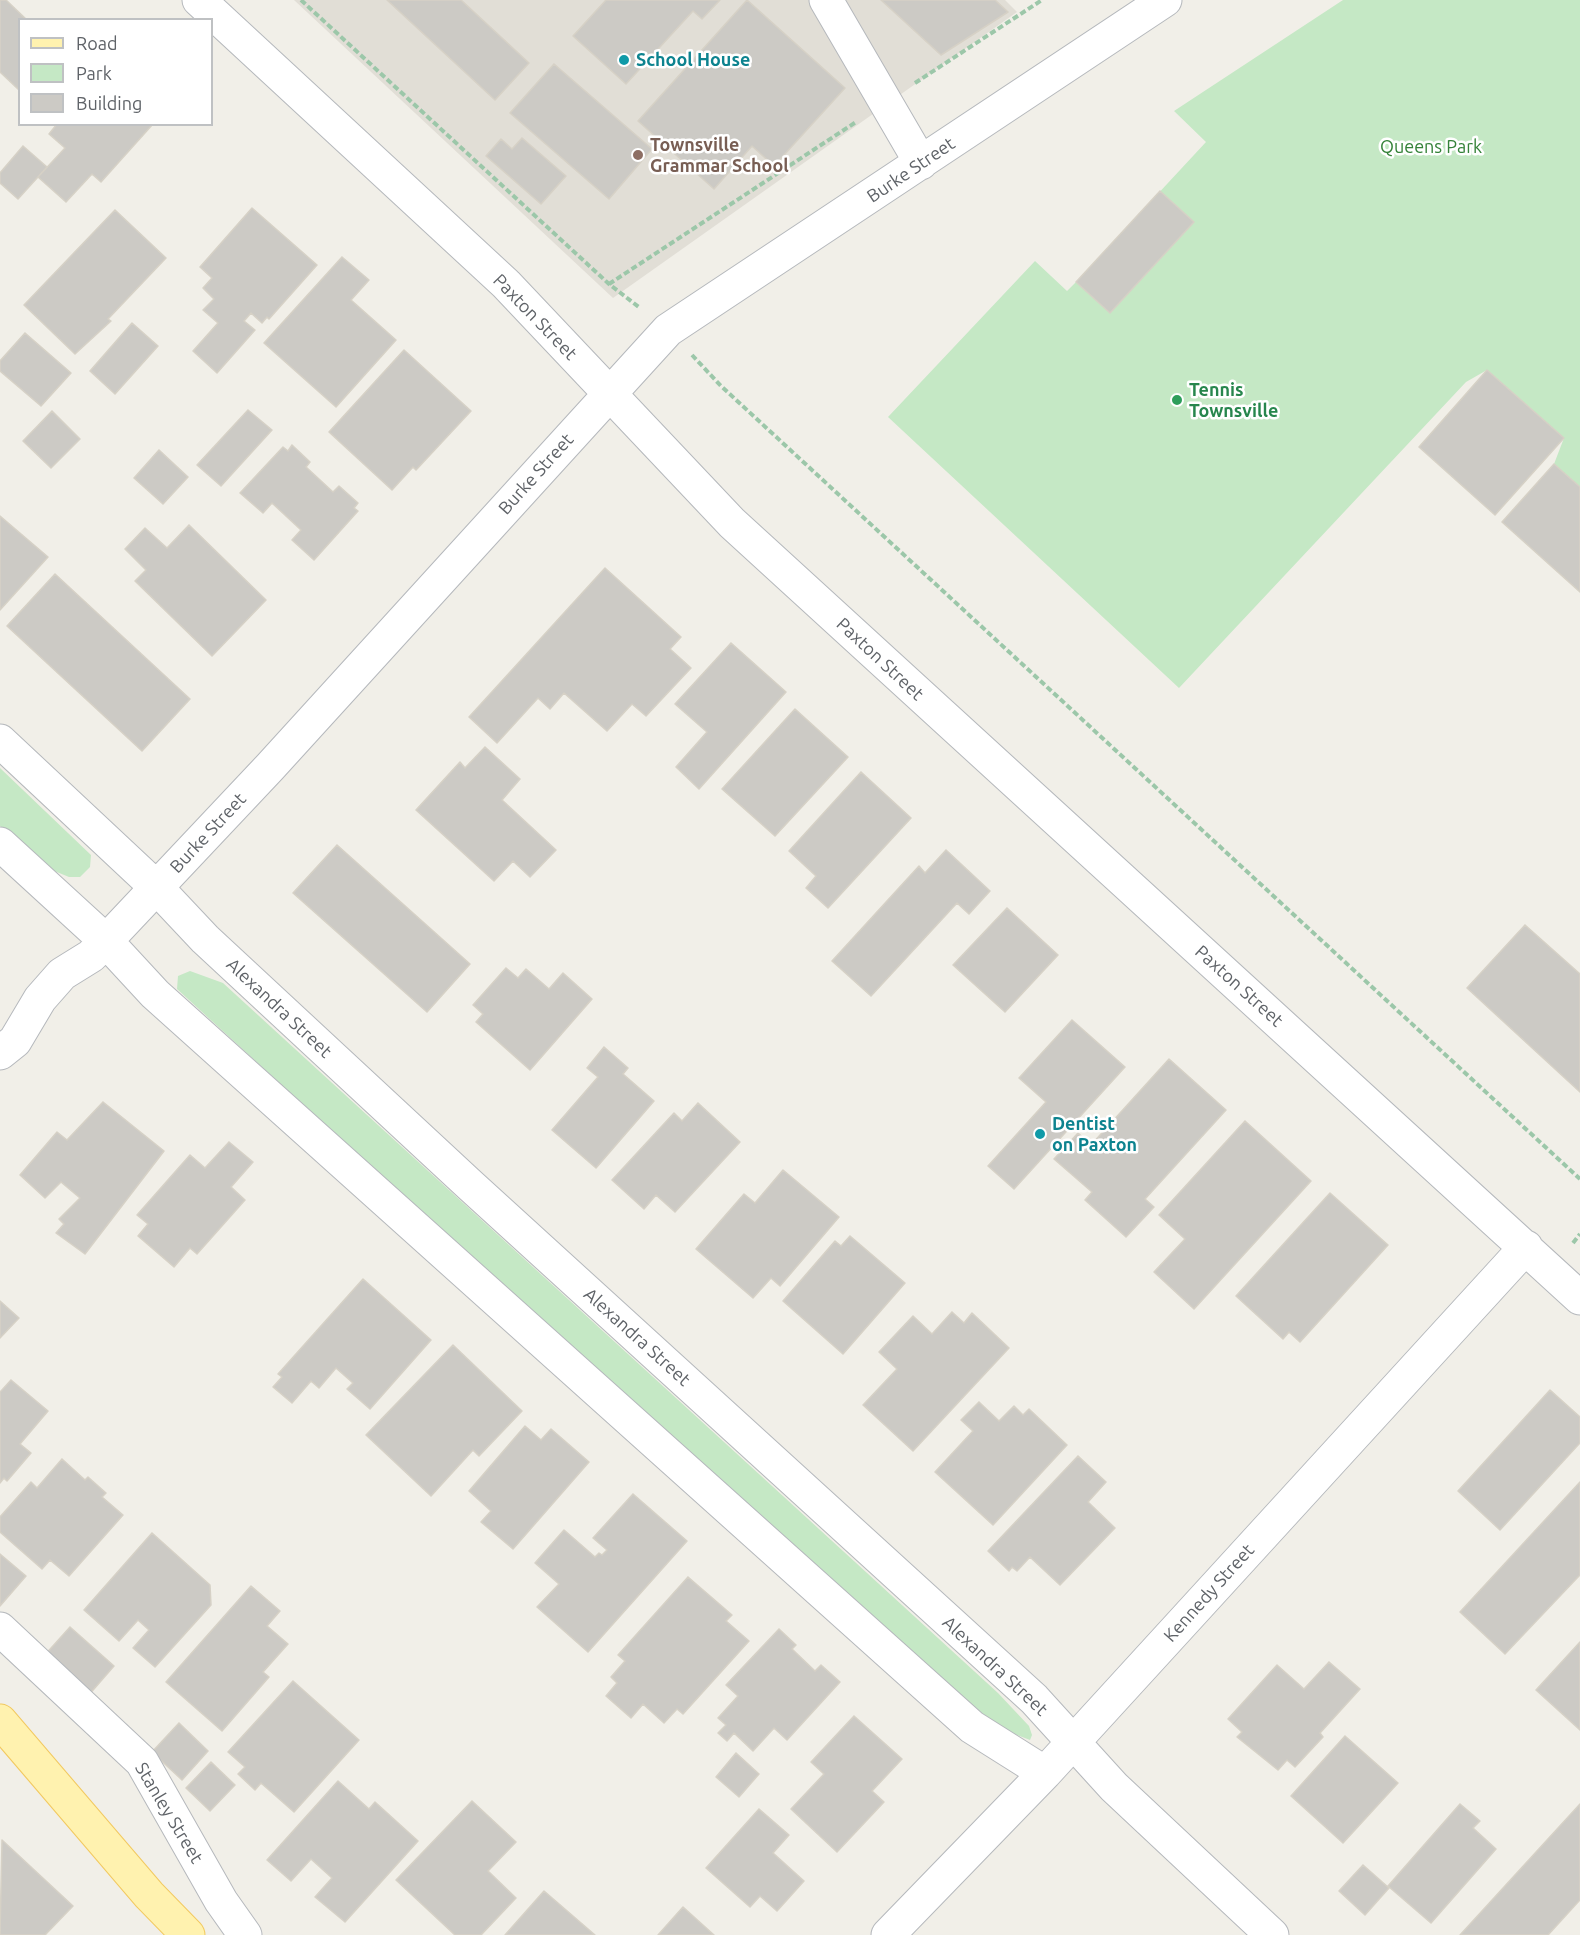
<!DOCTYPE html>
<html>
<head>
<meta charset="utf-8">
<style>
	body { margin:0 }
	#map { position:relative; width:1580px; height:1935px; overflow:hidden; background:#f1efe8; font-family:Ubuntu,sans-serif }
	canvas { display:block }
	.legend { position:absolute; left:18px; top:18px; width:195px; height:108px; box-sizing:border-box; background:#fff; border:2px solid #bfc1c3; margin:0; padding:8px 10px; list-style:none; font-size:18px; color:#5f6368 }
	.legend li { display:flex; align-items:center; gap:12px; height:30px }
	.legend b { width:30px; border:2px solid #bfc1c3 }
</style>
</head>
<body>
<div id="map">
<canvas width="1580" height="1935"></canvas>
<ul class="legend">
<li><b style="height:8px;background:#fff2af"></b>Road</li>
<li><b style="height:16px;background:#c5e8c5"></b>Park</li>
<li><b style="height:16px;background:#cccac5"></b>Building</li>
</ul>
</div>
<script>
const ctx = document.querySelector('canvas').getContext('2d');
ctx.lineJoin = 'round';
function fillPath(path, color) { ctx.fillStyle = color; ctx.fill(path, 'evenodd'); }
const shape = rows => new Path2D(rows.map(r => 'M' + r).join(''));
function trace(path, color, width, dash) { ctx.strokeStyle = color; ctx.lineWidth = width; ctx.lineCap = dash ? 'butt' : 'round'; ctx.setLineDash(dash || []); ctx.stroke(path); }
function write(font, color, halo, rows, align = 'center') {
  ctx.font = font + ' Ubuntu,sans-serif'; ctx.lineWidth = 5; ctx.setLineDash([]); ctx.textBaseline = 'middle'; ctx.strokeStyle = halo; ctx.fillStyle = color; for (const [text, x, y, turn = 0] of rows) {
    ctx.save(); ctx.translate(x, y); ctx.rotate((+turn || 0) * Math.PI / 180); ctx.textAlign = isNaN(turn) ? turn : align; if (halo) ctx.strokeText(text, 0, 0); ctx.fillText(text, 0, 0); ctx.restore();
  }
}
fillPath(shape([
	[294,0,1005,0,1017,12,613,298]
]), '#e1ded6');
fillPath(shape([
	[1343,0,1580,0,1580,487,1554,464,1564,438,1487,370,1466,382,1179,688,888,417,1035,261,1067,291,1076,282,1206,142,1174,111],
	[0,768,91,855,90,867,80,877,69,877,47,868,0,826],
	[190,971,223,983,998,1693,1029,1726,1032,1735,1030,1740,991,1725,947,1696,177,989,178,976]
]), '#c5e8c5');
const building = shape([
	[0,0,6,0,27,20,20,20,19,90,0,72,0,0],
	[387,0,461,0,529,63,495,100,387,0],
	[606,0,720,0,702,19,693,11,626,84,573,36,606,0],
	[747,0,845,88,774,166,752,146,714,189,638,121,747,0],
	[881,0,995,0,1008,12,941,55,881,0],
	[554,64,652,149,609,199,510,113,554,64],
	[57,124,153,124,101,182,92,174,66,202,38,177,65,148,49,134,57,124],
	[522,138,566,176,541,204,486,156,501,139,512,149,522,138],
	[23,146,47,167,18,199,0,183,0,173,23,146],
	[1160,191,1194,222,1110,313,1076,282,1160,191],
	[252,208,317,265,269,319,267,317,262,323,251,313,244,321,255,330,217,373,193,351,218,323,203,310,214,299,203,288,212,278,200,267,252,208],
	[115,210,166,258,108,319,111,321,75,354,24,305,115,210],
	[342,257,369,280,351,300,396,340,336,407,264,343,342,257],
	[132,323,158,346,115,394,90,371,132,323],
	[25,333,71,373,41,406,0,371,0,361,25,333],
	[404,350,471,411,416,470,413,467,392,490,329,432,404,350],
	[1487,370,1564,438,1495,515,1419,447,1487,370],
	[248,410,272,430,221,486,197,465,248,410],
	[52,411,80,439,51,468,23,441,52,411],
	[292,445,310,462,306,467,333,492,339,486,358,503,354,508,358,511,314,560,292,540,301,530,272,503,263,513,240,493,283,447,288,451,292,445],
	[159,450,188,477,163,504,134,478,159,450],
	[1554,464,1580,487,1580,592,1502,522,1554,464],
	[0,516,48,557,0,610,0,516],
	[189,525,266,600,212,656,135,581,146,570,125,549,145,528,167,548,189,525],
	[605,568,681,637,670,649,691,668,646,716,632,704,607,731,564,693,550,709,538,698,497,743,469,717,605,568],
	[55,574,190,699,142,751,7,626,55,574],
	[731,643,786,692,699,789,676,767,707,732,675,704,731,643],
	[795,709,848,757,775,836,722,789,795,709],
	[485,747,520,779,502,800,556,850,530,877,513,861,494,881,416,810,460,762,465,768,485,747],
	[861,772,911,818,828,908,806,888,816,876,789,851,861,772],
	[337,845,470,964,427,1012,293,893,337,845],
	[946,850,990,891,969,914,957,903,871,996,832,961,919,866,925,873,946,850],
	[1007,908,1058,955,1005,1012,953,965,1007,908],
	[1525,925,1580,974,1580,1092,1467,988,1525,925],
	[506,968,518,978,526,969,549,989,563,973,592,999,530,1070,476,1022,483,1014,473,1005,506,968],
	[1072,1020,1125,1067,1014,1189,988,1166,1046,1102,1019,1078,1072,1020],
	[604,1047,628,1068,623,1074,654,1101,596,1168,552,1130,598,1077,587,1068,604,1047],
	[1169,1059,1226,1110,1145,1199,1154,1207,1126,1237,1085,1200,1092,1192,1054,1159,1078,1133,1091,1145,1169,1059],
	[103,1102,164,1151,85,1254,56,1233,64,1224,59,1219,80,1198,61,1182,45,1198,20,1175,57,1132,67,1140,103,1102],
	[698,1103,740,1142,675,1212,656,1195,644,1209,612,1180,674,1113,682,1121,698,1103],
	[1245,1121,1311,1181,1194,1309,1154,1272,1185,1239,1159,1215,1245,1121],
	[229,1142,253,1162,231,1187,245,1200,197,1254,190,1248,174,1267,138,1236,148,1224,137,1215,190,1155,205,1168,229,1142],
	[783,1170,839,1217,780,1286,771,1278,753,1298,696,1249,744,1194,755,1203,783,1170],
	[1330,1193,1388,1245,1300,1342,1289,1332,1283,1339,1236,1296,1330,1193],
	[850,1236,905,1283,843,1354,783,1301,835,1241,841,1246,850,1236],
	[363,1279,431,1340,370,1409,347,1389,353,1383,336,1368,319,1388,311,1381,292,1403,273,1387,282,1377,278,1374,363,1279],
	[0,1301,19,1318,0,1338,0,1301],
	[952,1312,964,1323,972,1313,1009,1348,913,1451,863,1405,897,1369,879,1352,913,1316,932,1334,952,1312],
	[453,1345,522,1411,479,1456,473,1450,431,1496,366,1435,453,1345],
	[11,1380,48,1411,20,1444,31,1453,7,1481,4,1478,0,1483,0,1392,11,1380],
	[1550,1390,1580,1417,1580,1443,1500,1530,1458,1491,1550,1390],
	[979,1402,999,1421,1014,1406,1023,1415,1029,1409,1067,1445,993,1525,935,1472,973,1431,961,1420,979,1402],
	[525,1426,541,1440,551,1429,589,1462,513,1549,481,1522,491,1511,469,1491,525,1426],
	[1078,1456,1106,1482,1088,1502,1115,1528,1060,1585,1030,1557,1017,1571,1012,1567,1009,1571,988,1551,1078,1456],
	[62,1459,85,1480,88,1477,106,1493,102,1497,123,1515,69,1576,50,1560,42,1569,0,1532,0,1517,31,1482,37,1488,62,1459],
	[1580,1482,1580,1575,1505,1654,1460,1612,1580,1482],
	[633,1494,687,1541,588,1652,537,1607,559,1584,535,1563,564,1530,595,1557,599,1553,602,1555,607,1550,593,1538,633,1494],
	[152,1533,210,1585,211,1605,155,1667,133,1648,149,1630,138,1620,119,1641,84,1610,152,1533],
	[0,1554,26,1576,0,1606,0,1554],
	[688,1577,732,1615,726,1621,749,1641,683,1714,677,1709,664,1723,643,1704,631,1718,606,1696,617,1683,611,1677,625,1661,618,1655,688,1577],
	[251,1586,280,1611,267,1626,288,1644,263,1672,269,1677,222,1731,166,1682,251,1586],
	[70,1627,114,1666,87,1697,43,1657,70,1627],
	[779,1629,796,1645,792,1649,815,1671,821,1665,840,1682,787,1740,774,1728,753,1751,734,1733,727,1741,718,1733,726,1725,718,1718,738,1696,726,1685,779,1629],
	[1580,1642,1580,1730,1536,1690,1580,1642],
	[1329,1662,1360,1689,1320,1733,1323,1737,1295,1767,1287,1760,1278,1770,1237,1737,1242,1732,1228,1719,1277,1665,1304,1689,1329,1662],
	[293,1681,359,1740,294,1812,261,1783,255,1790,238,1774,245,1767,228,1752,293,1681],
	[854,1716,902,1759,872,1791,884,1802,837,1852,791,1809,824,1774,811,1762,854,1716],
	[179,1723,208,1751,182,1780,152,1752,179,1723],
	[1345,1736,1398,1783,1343,1843,1291,1796,1345,1736],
	[736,1753,759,1774,739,1797,716,1777,736,1753],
	[211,1762,235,1785,210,1811,186,1788,211,1762],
	[338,1781,369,1809,375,1802,418,1841,345,1922,315,1897,332,1878,311,1859,291,1881,267,1860,338,1781],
	[472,1801,516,1842,488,1871,516,1898,481,1935,455,1935,396,1880,472,1801],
	[1460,1804,1480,1821,1473,1828,1496,1849,1431,1923,1388,1886,1460,1804],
	[1580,1804,1580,1900,1548,1935,1460,1935,1580,1804],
	[759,1809,789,1835,773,1853,804,1881,777,1911,760,1896,750,1907,706,1868,759,1809],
	[2,1840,73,1906,45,1935,0,1935,2,1840],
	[1363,1865,1389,1888,1365,1915,1339,1891,1363,1865],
	[544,1891,595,1935,505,1935,544,1891],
	[683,1907,714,1935,658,1935,683,1907]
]);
fillPath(building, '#cccac5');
trace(building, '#d6d1c6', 1.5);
const minor = shape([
	[199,0,506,284,732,523,1580,1298],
	[826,0,921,163],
	[0,741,157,888,205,939,470,1185,1034,1699,1114,1787,1272,1935],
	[0,844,106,941,155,994,972,1727,1045,1773],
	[0,1053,15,1041,40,999,62,974,91,956,106,941,270,767,668,330,1165,0],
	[0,1629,142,1762,221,1901,245,1935],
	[888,1935,1045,1773,1526,1247]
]);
const major = shape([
	[0,1721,149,1895,188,1935]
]);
trace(minor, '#b5b8bc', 35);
trace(major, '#f2c960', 35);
trace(shape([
	[301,0,609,284,640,308],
	[915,83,1042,0],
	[609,284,856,122],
	[692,355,721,386,1580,1179],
	[1573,1243,1580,1234]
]), '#9cc7a9', 4, [6, 3]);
trace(minor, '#fff', 33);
trace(major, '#fff2af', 33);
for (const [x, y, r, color] of [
	[624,60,6,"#0f9aa8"],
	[638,155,6,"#8d6e63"],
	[1177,400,6,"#2e9e5b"],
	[1040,1134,6,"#0f9aa8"]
]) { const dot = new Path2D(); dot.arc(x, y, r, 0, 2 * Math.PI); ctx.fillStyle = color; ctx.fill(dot); trace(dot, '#fff', 2); }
write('bold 18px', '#0d838f', '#fff', [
	["School House",636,60],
	["Dentist",1052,1124],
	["on Paxton",1052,1145]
], 'left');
write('bold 18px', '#785e54', '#fff', [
	["Townsville",650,145],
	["Grammar School",650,166]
], 'left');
write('18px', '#348238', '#fff', [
	["Queens Park",1431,147]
]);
write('18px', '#5f6368', '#fff', [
	["Burke Street",911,170,-34],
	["Paxton Street",535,317,46],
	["Burke Street",536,474,-48],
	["Paxton Street",880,659,43],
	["Burke Street",208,833,-47],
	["Paxton Street",1239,986,42],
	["Alexandra Street",279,1008,43],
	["Alexandra Street",637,1337,42],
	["Kennedy Street",1209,1593,-48],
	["Alexandra Street",995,1666,43],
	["Stanley Street",169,1813,59]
]);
write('bold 18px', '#27864d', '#fff', [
	["Tennis",1189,390],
	["Townsville",1189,411]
], 'left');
</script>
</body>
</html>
